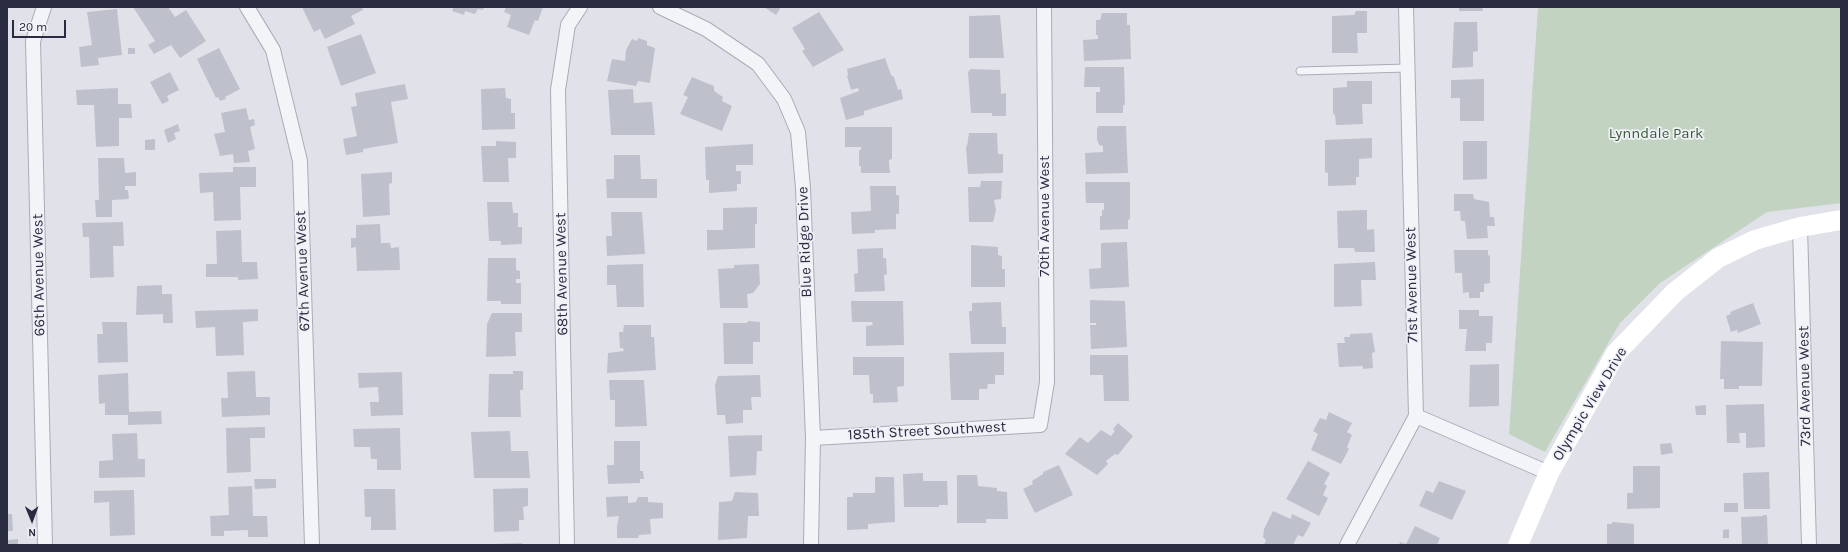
<!DOCTYPE html>
<html>
<head>
<meta charset="utf-8">
<style>
	body { margin:0 }
	#map { position:relative; width:1848px; height:552px; overflow:hidden; background:#e1e2e9; font-family:Karla,sans-serif }
	canvas { display:block }
	.frame { position:absolute; inset:0; border:8px solid #292c41; pointer-events:none }
	.north { position:absolute; left:12px; top:500px; width:40px; height:40px; -webkit-text-stroke:3px #f0f1f7; paint-order:stroke; rotate:179deg; font-size:11px; font-weight:700; line-height:16px; text-align:center; color:#292c41 }
	.north::after { content:''; display:block; margin:auto; width:14px; height:18px; background:#292c41; clip-path:polygon(50% 0,100% 100%,50% 72%,0 100%) }
	.scale { position:absolute; left:12px; top:20px; width:54px; height:18px; box-sizing:border-box; border:2px solid #292c41; border-top:0; padding-left:5px; font-size:12px; line-height:14px; white-space:nowrap; color:#292c41; -webkit-text-stroke:3px #f0f1f7; paint-order:stroke }
</style>
</head>
<body>
<div id="map">
<canvas width="1848" height="552"></canvas>
<div class="frame"></div>
<div class="north">N</div>
<div class="scale">20 m</div>
</div>
<script>
const ctx = document.querySelector('canvas').getContext('2d');
ctx.lineJoin = 'round';
function fillPath(path, color) { ctx.fillStyle = color; ctx.fill(path, 'evenodd'); }
const shape = rows => new Path2D(rows.map(r => 'M' + r).join(''));
function trace(path, color, width, dash) { ctx.strokeStyle = color; ctx.lineWidth = width; ctx.lineCap = dash ? 'butt' : 'round'; ctx.setLineDash(dash || []); ctx.stroke(path); }
function write(font, color, halo, rows, align = 'center') {
  ctx.font = font + ' Karla,sans-serif'; ctx.lineWidth = 3.5; ctx.setLineDash([]); ctx.textBaseline = 'middle'; ctx.strokeStyle = halo; ctx.fillStyle = color; for (const [text, x, y, turn = 0] of rows) {
    ctx.save(); ctx.translate(x, y); ctx.rotate((+turn || 0) * Math.PI / 180); ctx.textAlign = isNaN(turn) ? turn : align; if (halo) ctx.strokeText(text, 0, 0); ctx.fillText(text, 0, 0); ctx.restore();
  }
}
fillPath(shape([
	[1538,7,1841,7,1841,203,1767,212,1660,283,1620,323,1545,452,1509,434]
]), '#c2d3c2');
fillPath(shape([
	[133,7,168,7,175,17,186,10,206,41,180,58,171,45,154,54,148,45,155,41],
	[302,7,362,7,363,10,351,16,355,24,325,39,320,29,314,32],
	[454,7,484,7,483,10,478,9,475,14,465,11,464,15,452,11],
	[506,7,543,7,538,21,535,20,529,35,507,27,511,15,504,12],
	[764,7,781,7,776,15],
	[1459,7,1482,7,1483,11,1459,11],
	[117,9,122,55,98,58,99,65,81,67,79,47,92,45,87,12],
	[1356,11,1367,11,1367,33,1357,33,1358,53,1332,53,1332,16,1354,15],
	[819,12,844,50,813,67,802,51,805,49,792,28],
	[1102,13,1127,13,1127,25,1130,25,1131,59,1084,61,1083,40,1098,39,1098,35,1096,35,1096,20,1100,20],
	[1000,15,1004,58,969,58,969,16],
	[1454,22,1477,22,1478,51,1473,52,1473,67,1452,68],
	[361,34,376,73,341,86,327,47],
	[638,38,647,41,647,45,655,48,650,83,638,81,636,86,607,81,612,59,625,61,626,50,632,39,637,41],
	[128,48,135,48,135,54,128,54],
	[219,48,240,89,225,97,226,99,220,101,218,97,216,98,197,59],
	[885,58,891,75,894,77,898,90,901,89,903,99,864,111,864,115,846,120,840,98,859,91,858,88,851,90,847,76,848,75,847,69],
	[1085,67,1124,67,1125,105,1123,105,1123,113,1096,113,1096,92,1100,92,1100,87,1084,87],
	[971,69,1000,70,1001,94,1006,93,1006,116,992,116,992,113,971,113,968,72],
	[170,72,179,90,167,96,169,101,162,104,150,82],
	[692,77,714,86,714,91,723,97,722,101,732,106,722,131,680,114,688,97,683,95],
	[1484,79,1484,121,1460,121,1460,98,1451,98,1451,80],
	[1347,81,1372,81,1372,104,1362,104,1363,124,1336,125,1335,115,1333,114,1333,88,1347,87],
	[405,84,408,99,391,102,398,143,363,149,363,152,346,155,343,139,357,136,351,107,357,106,355,93],
	[118,88,118,104,131,104,132,118,119,118,119,146,96,147,94,105,77,105,76,90],
	[505,88,506,98,511,99,511,113,515,113,515,129,482,130,481,89],
	[633,89,634,103,652,102,655,135,611,135,608,90],
	[246,108,249,120,254,119,255,125,250,127,255,149,248,151,250,162,234,163,233,154,220,156,214,134,225,132,221,113],
	[178,124,180,131,174,133,176,139,168,143,164,130],
	[1099,126,1126,126,1128,173,1086,174,1085,153,1103,152,1103,146,1099,145,1097,139,1097,128],
	[845,127,892,127,892,159,889,160,889,164,890,173,861,173,861,166,859,166,859,150,861,150,861,147,845,147],
	[969,133,997,133,998,154,1003,154,1003,173,968,174,966,147,967,146],
	[1372,138,1372,158,1359,159,1359,177,1356,177,1356,185,1328,186,1328,173,1325,172,1325,140],
	[155,139,155,150,145,150,145,140],
	[496,141,516,142,516,158,508,158,509,182,483,182,481,146,496,146],
	[1463,141,1487,141,1487,179,1463,180],
	[753,144,753,165,736,165,736,171,741,171,741,184,737,184,737,191,709,193,709,180,706,180,705,147],
	[614,155,640,155,641,179,657,179,657,198,607,198,606,179,614,179],
	[98,158,124,158,125,173,136,172,136,186,125,186,125,190,128,190,129,199,112,200,112,217,96,217,95,200,99,200],
	[233,167,256,167,256,187,240,187,241,220,214,221,213,192,200,193,199,173,233,172],
	[392,172,392,183,389,184,390,215,363,217,361,174],
	[981,181,1002,181,1001,199,994,200,996,210,993,222,969,222,968,187,980,187],
	[1085,182,1130,182,1130,219,1128,220,1128,229,1100,230,1100,216,1102,216,1102,210,1104,210,1104,203,1086,203],
	[870,186,896,186,896,195,899,195,899,214,896,214,896,229,875,230,875,233,852,234,851,212,871,211],
	[1454,194,1473,194,1474,199,1489,202,1490,217,1494,217,1495,226,1487,226,1488,238,1467,239,1465,221,1461,221,1460,211,1454,211],
	[487,202,512,202,513,213,518,213,518,227,522,227,522,244,501,245,501,241,489,241],
	[757,207,757,224,755,224,755,248,707,250,707,230,723,230,723,208],
	[1367,210,1367,230,1374,229,1375,252,1355,252,1354,248,1338,248,1337,211],
	[611,212,642,212,645,254,607,256,606,236,612,236],
	[123,222,124,246,113,246,114,277,90,278,89,237,83,237,82,223],
	[380,224,381,243,390,243,391,248,399,247,400,270,357,271,356,247,351,248,351,238,356,238,356,225],
	[241,230,242,262,257,262,258,279,238,280,238,277,206,277,206,264,217,264,216,231],
	[1127,242,1129,287,1090,289,1089,269,1101,268,1101,243],
	[971,245,998,247,998,255,1002,256,1002,269,1005,269,1005,287,971,287],
	[883,248,883,258,886,258,887,274,884,275,885,291,855,292,854,274,858,273,857,249],
	[1454,250,1488,250,1488,255,1490,256,1490,283,1484,284,1484,292,1480,292,1480,298,1469,298,1469,292,1463,293,1462,273,1455,273],
	[488,258,516,258,516,270,520,271,520,279,516,279,516,283,521,283,521,304,501,304,501,301,487,301],
	[1375,262,1376,280,1361,280,1362,306,1334,307,1334,264],
	[643,264,644,307,617,307,616,285,607,285,607,265],
	[759,264,760,284,753,293,747,294,748,308,720,308,718,269,734,268,734,265],
	[162,285,162,294,172,294,173,323,163,323,163,314,136,315,137,286],
	[1090,300,1125,301,1127,347,1091,349,1090,325,1096,325,1096,323,1090,323],
	[851,301,903,301,904,345,866,346,866,326,873,325,872,322,852,322],
	[1001,302,1002,327,1006,327,1006,344,971,344,969,311,972,311,972,303],
	[1753,303,1761,324,1738,333,1737,330,1731,332,1726,316,1731,314,1730,312],
	[258,309,258,321,243,322,244,355,216,356,215,327,196,328,195,311],
	[1459,310,1479,310,1479,316,1493,316,1492,343,1486,343,1486,351,1465,351,1467,329,1459,329],
	[492,313,522,313,522,332,515,332,516,356,486,357,487,324],
	[748,321,760,322,760,342,753,342,753,364,724,364,723,323,747,323],
	[102,322,127,322,128,362,98,363,97,334,103,334],
	[624,325,651,325,651,337,654,337,656,370,607,373,608,353,624,351,623,348,620,348,619,332,623,332],
	[1372,333,1375,352,1372,353,1373,368,1363,369,1363,366,1339,367,1337,343,1345,343,1344,337,1350,337,1350,334],
	[1721,341,1763,342,1762,386,1739,386,1739,389,1724,389,1724,379,1720,379],
	[1004,352,1004,375,995,375,995,384,988,384,987,389,979,389,979,400,951,400,949,353],
	[1090,355,1128,355,1129,401,1104,401,1103,375,1090,375],
	[853,357,904,357,904,386,897,387,898,402,873,403,873,394,870,394,869,375,853,375],
	[1499,364,1499,406,1469,407,1470,365],
	[255,371,256,397,270,397,270,415,222,417,221,398,228,398,227,372],
	[513,371,523,371,523,390,520,390,521,417,488,417,489,374,513,374],
	[402,372,403,415,371,416,370,402,379,402,378,387,359,388,358,373],
	[128,373,129,412,161,411,162,424,128,425,128,415,105,415,105,403,99,404,98,375],
	[760,375,761,397,751,397,752,410,743,410,743,423,726,424,725,415,717,415,715,385,718,376],
	[609,380,644,380,647,426,615,427,615,400,610,400],
	[1764,404,1765,447,1746,448,1746,433,1739,433,1740,443,1727,443,1726,405],
	[1706,405,1706,415,1696,415,1695,406],
	[1329,412,1352,423,1347,432,1352,435,1347,447,1349,449,1341,464,1311,450,1318,434,1313,431,1320,418,1326,420],
	[1118,423,1133,436,1118,455,1115,454,1106,461,1108,464,1097,475,1065,454,1080,437,1088,443,1101,430,1111,436,1115,431,1113,429],
	[265,427,265,438,250,438,251,472,227,473,226,428],
	[400,428,401,470,377,470,377,459,371,459,370,447,354,447,353,429],
	[510,431,511,451,528,451,530,478,474,478,471,432],
	[137,433,138,459,145,459,145,477,99,478,99,461,113,460,112,434],
	[762,435,762,451,757,451,756,475,730,477,728,436],
	[614,441,640,441,640,471,643,471,644,479,640,479,640,483,608,484,607,465,614,465],
	[1671,443,1673,453,1661,455,1660,444],
	[1308,461,1330,473,1324,484,1327,486,1323,495,1328,498,1319,516,1286,499],
	[1059,465,1073,495,1035,513,1023,489,1033,484,1032,481,1043,474,1043,472],
	[1633,466,1660,466,1660,508,1627,509,1627,493,1633,493],
	[1769,472,1770,509,1744,509,1743,473],
	[923,473,923,481,947,481,948,505,939,505,939,507,904,507,903,474],
	[957,475,977,475,978,486,997,488,997,491,1007,492,1008,519,986,519,986,523,957,523],
	[875,477,894,477,895,522,868,524,868,529,847,530,847,497,853,497,853,493,875,493],
	[254,479,276,479,276,488,255,489],
	[1439,481,1466,491,1452,520,1419,506,1426,490,1433,493],
	[252,486,253,516,267,516,268,537,248,537,248,530,224,531,224,536,211,536,210,516,229,515,228,487],
	[528,488,528,506,523,507,524,520,519,520,519,531,494,532,493,489],
	[364,489,395,489,396,530,371,530,371,517,365,517],
	[134,490,135,535,110,536,109,502,94,503,94,491],
	[735,492,758,493,759,516,748,516,747,538,718,540,719,502,732,501],
	[628,496,628,503,636,502,638,497,648,497,648,502,663,503,663,518,650,519,651,534,639,535,638,538,617,538,617,526,619,516,607,517,606,497],
	[1724,503,1738,503,1738,512,1724,512],
	[1273,511,1291,519,1292,514,1311,523,1303,537,1298,535,1293,545,1264,545,1266,540,1263,537,1264,529],
	[7,514,12,514,13,531,7,531],
	[1763,515,1767,515,1768,545,1742,545,1741,517,1763,516],
	[1612,522,1634,524,1634,545,1607,545,1607,524,1612,524],
	[1415,526,1440,538,1437,545,1399,545,1400,542,1406,544],
	[1729,529,1729,538,1723,538,1723,530],
	[18,539,18,545,7,545,7,540],
	[522,543,522,545,492,545,492,544]
]), '#bec0cc');
const service = shape([
	[1300,71,1407,68]
]);
const minor = shape([
	[44,7,33,41,45,545],
	[247,7,273,50,300,161,312,545],
	[660,7,706,29,758,64,784,99,798,132,803,188,813,438,811,545],
	[1800,227,1809,545],
	[1416,416,1549,473],
	[813,438,1040,425,1047,382,1044,7],
	[567,545,558,90,568,25,580,7],
	[1347,545,1416,416,1406,7]
]);
trace(service, '#aaabb7', 9);
trace(minor, '#aaabb7', 16);
trace(service, '#f3f4f8', 7);
trace(minor, '#f3f4f8', 14);
trace(shape([
	[1518,545,1549,473,1616,353,1675,292,1718,258,1755,240,1800,227,1841,220]
]), '#fff', 20);
write('15px', '#375c38', '#f0f1f7', [
	["Lynndale Park",1656,134]
]);
write('15px', '#292c41', '#f0f1f7', [
	["70th Avenue West",1045,216,-90],
	["Blue Ridge Drive",805,242,-92],
	["67th Avenue West",303,271,-92],
	["68th Avenue West",562,274,-91],
	["66th Avenue West",39,275,-91],
	["71st Avenue West",1412,285,-91],
	["73rd Avenue West",1805,386,-91],
	["Olympic View Drive",1590,404,-59],
	["185th Street Southwest",927,431,-3]
]);
</script>
</body>
</html>
